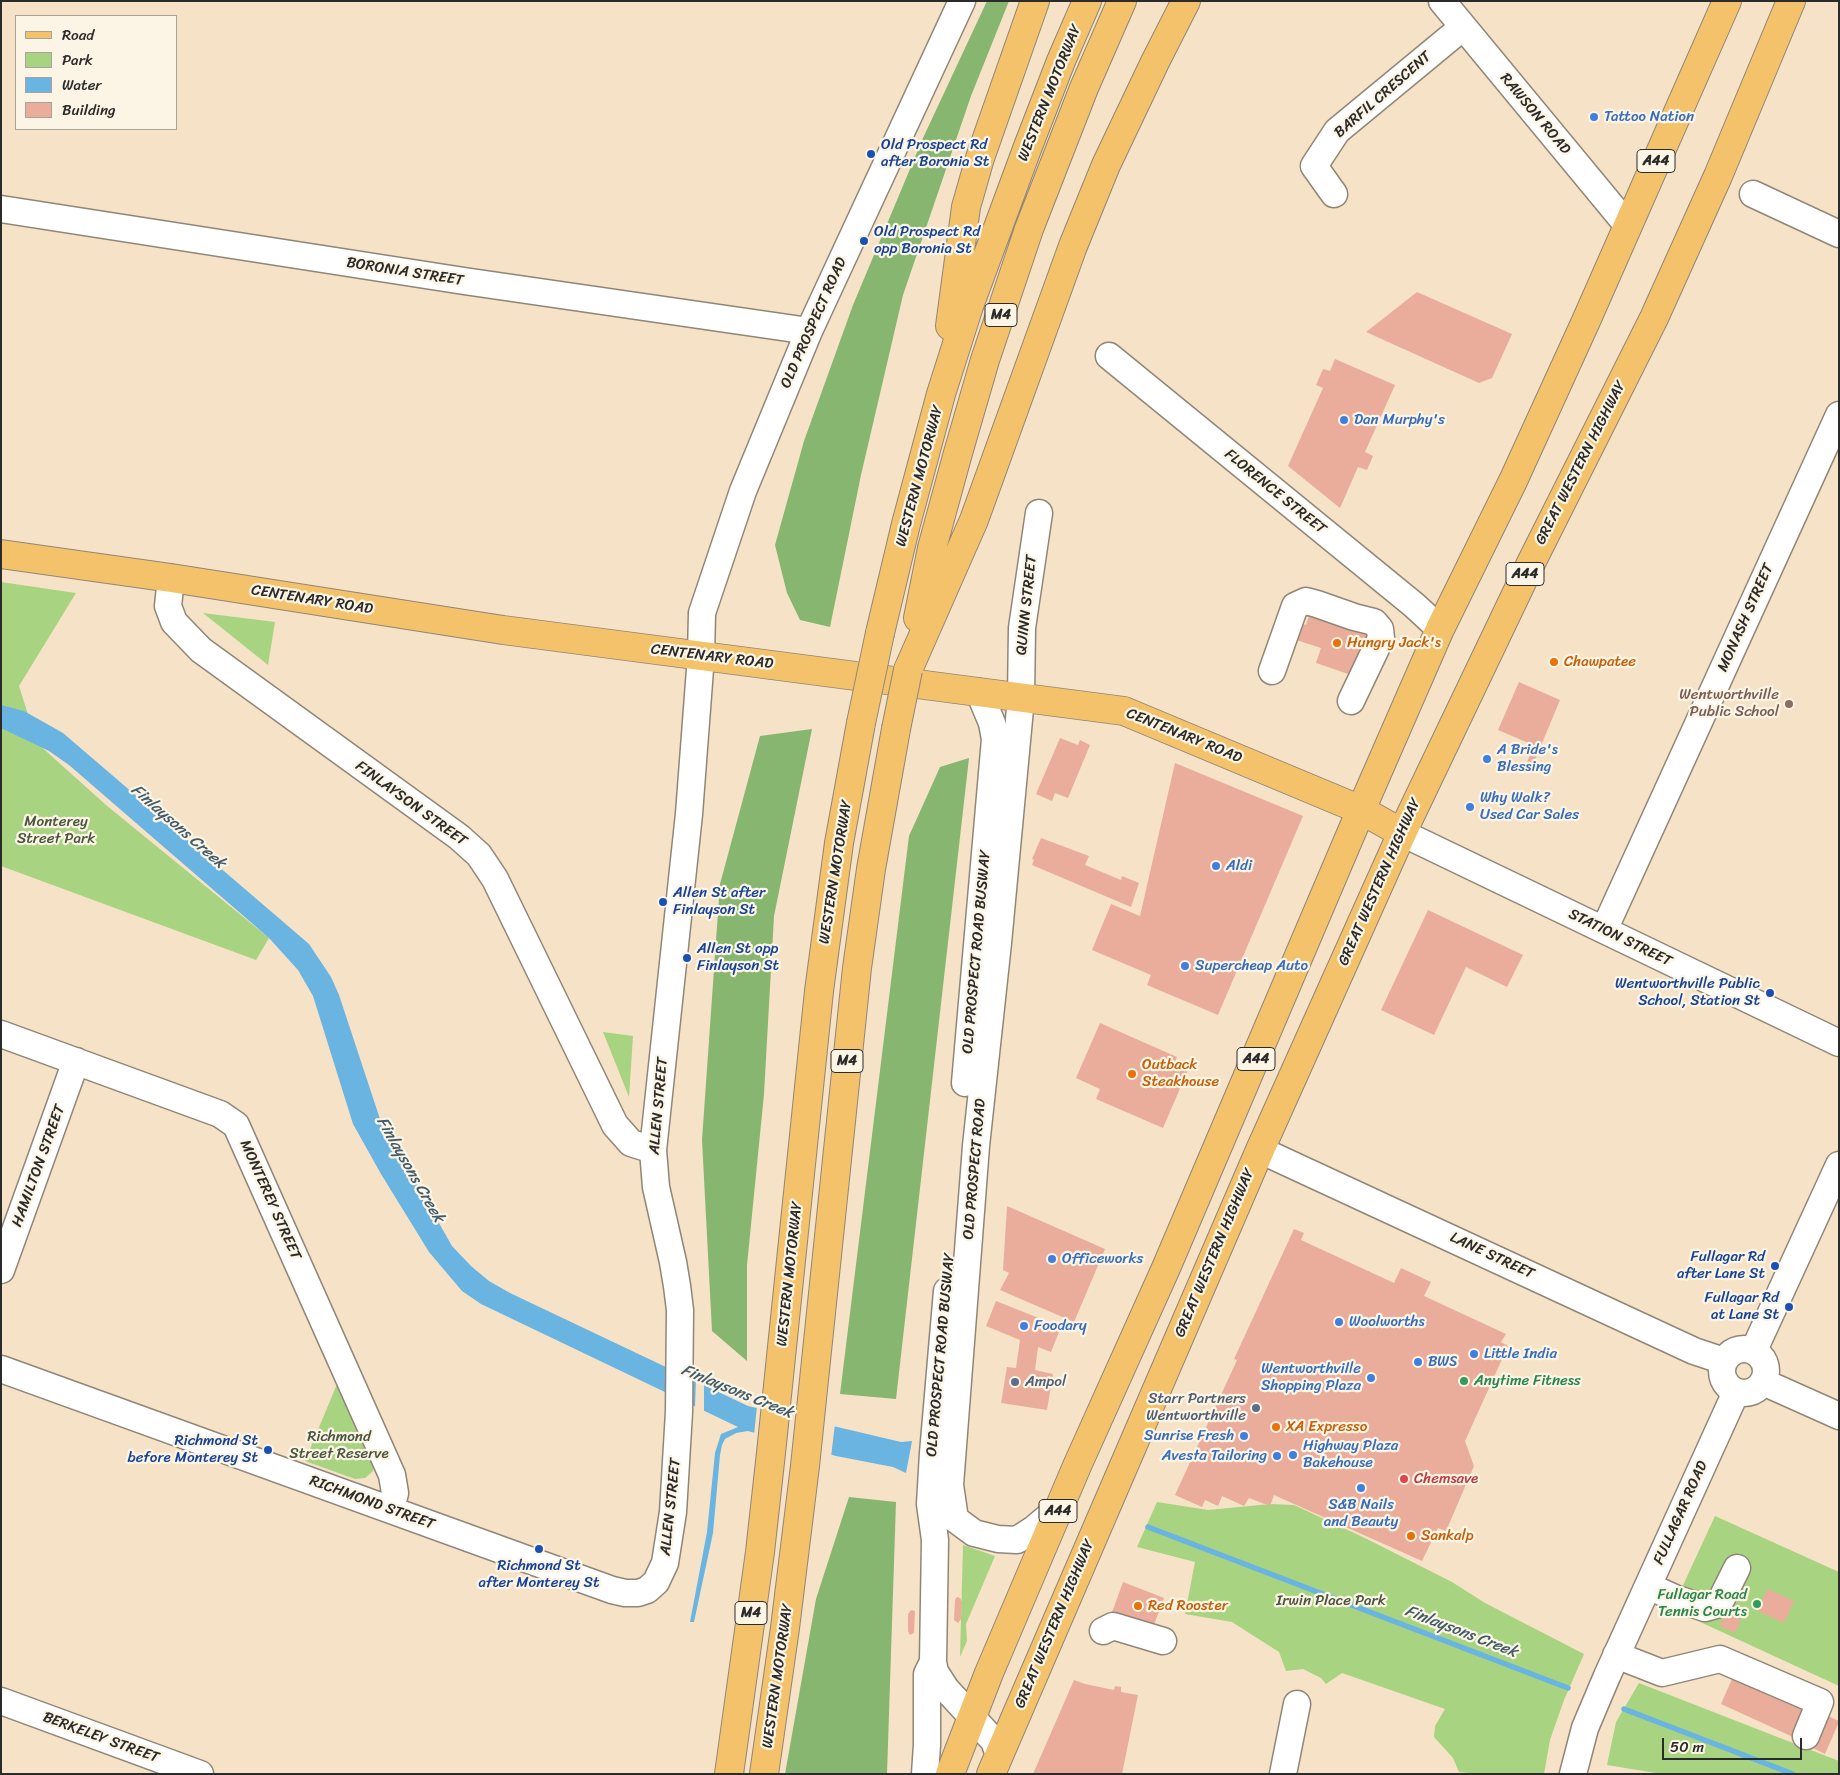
<!DOCTYPE html>
<html>
<head>
<meta charset="utf-8">
<style>
	body { margin:0 }
	#map { position:relative; width:1840px; height:1775px; overflow:hidden; background:#f6e2c6; font-family:Sriracha,sans-serif }
	canvas { display:block }
	.frame { position:absolute; inset:0; border:2px solid #2b2b2b; pointer-events:none }
	.legend { position:absolute; left:15px; top:15px; width:162px; height:115px; box-sizing:border-box; background:#fcf5e5; border:1px solid #a8a49b; margin:0; padding:6px 9px; list-style:none; font-size:15px; color:#2b2b2b }
	.legend li { display:flex; align-items:center; gap:10px; height:25px }
	.legend b { width:25px; border:1px solid #a8a49b }
	.scale { position:absolute; left:1662px; top:1738px; width:140px; height:22px; box-sizing:border-box; border:2px solid #2b2b2b; border-top:0; padding-left:6px; font-size:15px; line-height:18px; white-space:nowrap; color:#2b2b2b; -webkit-text-stroke:4px #fcf5e5; paint-order:stroke }
</style>
</head>
<body>
<div id="map">
<canvas width="1840" height="1775"></canvas>
<div class="frame"></div>
<ul class="legend">
<li><b style="height:6px;background:#f3c26a"></b>Road</li>
<li><b style="height:14px;background:#a8d481"></b>Park</li>
<li><b style="height:14px;background:#6ab4e2"></b>Water</li>
<li><b style="height:14px;background:#eaad9b"></b>Building</li>
</ul>
<div class="scale">50 m</div>
</div>
<script>
const ctx = document.querySelector('canvas').getContext('2d');
ctx.lineJoin = 'round';
function fillPath(path, color) { ctx.fillStyle = color; ctx.fill(path, 'evenodd'); }
const shape = rows => new Path2D(rows.map(r => 'M' + r).join(''));
function trace(path, color, width, dash) { ctx.strokeStyle = color; ctx.lineWidth = width; ctx.lineCap = dash ? 'butt' : 'round'; ctx.setLineDash(dash || []); ctx.stroke(path); }
function write(font, color, halo, rows, align = 'center') {
  ctx.font = font + ' Sriracha,sans-serif'; ctx.lineWidth = 4.5; ctx.setLineDash([]); ctx.textBaseline = 'middle'; ctx.strokeStyle = halo; ctx.fillStyle = color; for (const [text, x, y, turn = 0] of rows) {
    ctx.save(); ctx.translate(x, y); ctx.rotate((+turn || 0) * Math.PI / 180); ctx.textAlign = isNaN(turn) ? turn : align; if (halo) ctx.strokeText(text, 0, 0); ctx.fillText(text, 0, 0); ctx.restore();
  }
}
fillPath(shape([
	[1,582,76,593,19,686,37,743,106,805,269,938,256,960,1,866],
	[203,613,275,622,268,665],
	[603,1032,633,1036,629,1097],
	[337,1384,371,1452,374,1461,373,1471,365,1478,355,1479,305,1461],
	[1157,1502,1208,1510,1270,1504,1294,1505,1367,1539,1452,1582,1485,1603,1584,1654,1564,1700,1550,1740,1544,1774,1479,1774,1459,1772,1453,1758,1434,1737,1435,1726,1445,1709,1342,1673,1326,1684,1321,1678,1303,1669,1286,1671,1279,1652,1232,1622,1185,1614,1195,1562,1137,1547],
	[1715,1516,1839,1572,1839,1686,1672,1609],
	[963,1545,995,1556,966,1624,967,1641,960,1657],
	[1639,1683,1839,1761,1839,1774,1662,1774,1607,1765,1616,1722]
]), '#a8d481');
fillPath(shape([
	[987,1,1009,1,971,96,903,295,861,475,830,627,800,620,787,593,775,545,804,441,853,305,923,138],
	[812,729,774,916,764,1094,747,1265,747,1361,712,1331,702,1140,720,884,760,736],
	[969,758,896,1399,840,1394,909,836,940,767],
	[849,1497,896,1502,887,1774,785,1774,816,1599]
]), '#86b66f');
fillPath(shape([
	[1,705,24,711,63,733,309,944,331,977,339,995,380,1119,452,1246,471,1266,489,1281,510,1293,748,1406,901,1442,912,1441,906,1473,893,1467,836,1456,748,1431,736,1433,725,1439,722,1445,720,1455,713,1533,694,1622,690,1622,707,1532,715,1453,721,1434,738,1427,481,1304,462,1291,429,1252,381,1174,353,1124,313,996,298,970,269,938,69,765,49,751,1,728]
]), '#6ab4e2');
fillPath(shape([
	[696,1378,704,1382,704,1413,695,1409],
	[757,1406,835,1424,831,1457,754,1435]
]), '#f6e2c6');
trace(shape([
	[1148,1527,1568,1688],
	[1624,1709,1793,1774]
]), '#6ab4e2', 5.5);
fillPath(shape([
	[1417,292,1512,334,1492,378,1479,383,1366,332],
	[1335,359,1395,385,1365,452,1373,456,1367,470,1358,467,1340,508,1288,466,1323,388,1316,385,1323,369,1330,371],
	[1311,609,1373,630,1357,677,1316,663,1321,648,1290,638,1295,621,1306,625],
	[1519,682,1560,700,1540,748,1498,730],
	[1060,738,1078,745,1080,740,1090,745,1068,798,1055,793,1052,801,1036,794],
	[1531,752,1537,755,1531,770,1525,768],
	[1175,763,1303,816,1218,1015,1147,985,1151,975,1092,950,1111,904,1140,916],
	[1041,838,1089,856,1085,865,1121,880,1122,876,1139,883,1131,907,1032,865,1034,860,1032,859],
	[1428,910,1523,955,1507,987,1466,967,1434,1035,1381,1010],
	[1100,1023,1177,1057,1174,1064,1188,1070,1163,1128,1096,1099,1100,1089,1076,1078],
	[1007,1206,1105,1249,1074,1322,1000,1290,1009,1273,1003,1270],
	[1294,1229,1304,1233,1301,1240,1394,1283,1401,1268,1431,1282,1424,1296,1506,1334,1501,1342,1508,1346,1465,1441,1474,1466,1446,1531,1438,1528,1422,1561,1274,1495,1270,1506,1249,1498,1244,1506,1222,1496,1218,1506,1205,1500,1202,1507,1175,1495,1237,1360,1234,1359],
	[996,1301,1061,1327,1051,1352,1038,1347,1035,1370,1053,1374,1047,1410,1001,1403,1007,1367,1016,1368,1020,1340,986,1326],
	[1123,1582,1164,1598,1152,1630,1111,1615],
	[1767,1589,1794,1601,1784,1623,1758,1611],
	[957,1597,960,1598,962,1602,961,1619,958,1623,954,1620,955,1600],
	[911,1610,915,1611,914,1633,910,1635,908,1631,908,1614],
	[1725,1613,1741,1620,1735,1633,1720,1626],
	[1735,1672,1807,1705,1793,1737,1721,1704],
	[1074,1680,1085,1684,1114,1690,1115,1686,1121,1687,1121,1692,1138,1695,1122,1774,1033,1774],
	[1828,1716,1839,1721,1839,1722,1825,1754,1813,1748]
]), '#eaad9b');
const minor = shape([
	[1442,1,1628,226],
	[1334,194,1314,166,1337,131,1463,27],
	[1753,194,1839,234],
	[1,209,464,281,809,331],
	[1109,356,1414,605,1440,629],
	[1039,513,1022,628,1021,698,998,943,976,1146,950,1485,955,1519,974,1533,998,1539,1017,1540,1034,1529,1061,1506],
	[171,578,168,606,174,622,201,650,459,837,479,855,495,879,615,1125,631,1143,653,1150],
	[1272,671,1295,606,1306,601,1317,604,1354,617,1374,622,1380,629,1381,638,1351,701],
	[1402,833,1839,1043],
	[1604,930,1839,415],
	[1,1034,220,1114,236,1125,392,1475,395,1493,391,1510],
	[965,1083,995,739,992,723,979,692],
	[1260,1150,1694,1351,1724,1361],
	[1,1270,76,1061],
	[947,1291,933,1453,930,1504,935,1540,933,1662,935,1672,946,1689,994,1741,999,1755],
	'1722 1371a22 22 0 1 1 44 0a22 22 0 1 1-44 0Z',
	[1754,1350,1839,1165],
	[1,1369,612,1590,625,1593,638,1593,647,1590,656,1582,665,1563,673,1512,679,1412,680,1310,677,1286,673,1262,656,1187,653,1150,689,814,701,656,702,613,743,491,809,331,962,1],
	[1763,1382,1839,1416],
	[1648,1586,1677,1599,1705,1608,1719,1604,1737,1568],
	[1103,1631,1113,1626,1163,1641],
	[1616,1655,1662,1673,1720,1659,1820,1702,1806,1736],
	[1,1701,200,1774],
	[925,1774,927,1745,927,1674,933,1662],
	[1283,1774,1297,1704],
	[1573,1774,1585,1728,1607,1676,1736,1392]
]);
const major = shape([
	[1,554,171,578,503,630,1124,711,1361,810,1402,833]
]);
const highway = shape([
	[950,326,966,207,980,158,1035,1],
	[918,618,932,548,958,453,985,360,1029,229,1084,88,1122,1],
	[880,633,906,524,941,394,969,306,1027,149,1061,61,1087,1],
	[908,670,974,520,1073,246,1106,165,1155,62,1186,1],
	[729,1774,760,1552,771,1453,819,991,839,843,861,723],
	[764,1774,785,1628,805,1466,857,968,871,869,896,729],
	[950,1774,989,1673,1077,1466,1166,1268,1361,810,1440,629,1513,481,1586,321,1727,1],
	[991,1774,1260,1150,1402,833,1531,563,1654,318,1718,176,1791,1]
]);
trace(minor, '#908678', 29);
trace(major, '#908678', 30);
trace(highway, '#908678', 30);
trace(minor, '#fff', 26);
trace(major, '#f3c26a', 28);
trace(highway, '#f3c26a', 28);
const highwayBridge = shape([
	[861,723,880,633],
	[896,729,908,670]
]);
trace(highwayBridge, '#908678', 30, []);
trace(highwayBridge, '#f3c26a', 28);
for (const [x, y, r, color] of [
	[1594,117,5,"#3f7fe0"],
	[871,154,5,"#1a4fb4"],
	[864,241,5,"#1a4fb4"],
	[1344,420,5,"#3f7fe0"],
	[1337,643,5,"#e8710a"],
	[1554,662,5,"#e8710a"],
	[1789,704,5,"#8d6e63"],
	[1487,759,5,"#3f7fe0"],
	[1470,807,5,"#3f7fe0"],
	[1216,866,5,"#3f7fe0"],
	[663,902,5,"#1a4fb4"],
	[687,958,5,"#1a4fb4"],
	[1185,966,5,"#3f7fe0"],
	[1770,993,5,"#1a4fb4"],
	[1132,1074,5,"#e8710a"],
	[1052,1259,5,"#3f7fe0"],
	[1775,1266,5,"#1a4fb4"],
	[1789,1307,5,"#1a4fb4"],
	[1339,1322,5,"#3f7fe0"],
	[1024,1326,5,"#3f7fe0"],
	[1474,1354,5,"#3f7fe0"],
	[1418,1362,5,"#3f7fe0"],
	[1371,1378,5,"#3f7fe0"],
	[1464,1381,5,"#2e9e5b"],
	[1015,1382,5,"#5c6f8a"],
	[1256,1408,5,"#5c6f8a"],
	[1276,1427,5,"#e8710a"],
	[1244,1436,5,"#3f7fe0"],
	[268,1450,5,"#1a4fb4"],
	[1293,1455,5,"#3f7fe0"],
	[1277,1456,5,"#3f7fe0"],
	[1404,1479,5,"#e0444e"],
	[1361,1488,5,"#3f7fe0"],
	[1411,1536,5,"#e8710a"],
	[539,1549,5,"#1a4fb4"],
	[1757,1604,5,"#2e9e5b"],
	[1138,1606,5,"#e8710a"]
]) { const dot = new Path2D(); dot.arc(x, y, r, 0, 2 * Math.PI); ctx.fillStyle = color; ctx.fill(dot); trace(dot, '#fcf5e5', 2); }
for (const [x, y, w] of [
	[1656,161,38],
	[1001,315,32],
	[1525,574,38],
	[1256,1059,38],
	[847,1061,32],
	[1058,1511,38],
	[751,1613,32]
]) { const box = new Path2D(); box.roundRect(x - w / 2, y - 11.5, w, 23, 4); ctx.fillStyle = '#fcf5e5'; ctx.fill(box); trace(box, '#2b2b2b', 1); }
write('bold 14px', '#2b2b2b', null, [
	["A44",1656,161],
	["M4",1001,315],
	["A44",1525,574],
	["A44",1256,1059],
	["M4",847,1061],
	["A44",1058,1511],
	["M4",751,1613]
]);
write('15px', '#2b2b2b', '#fcf5e5', [
	["WESTERN MOTORWAY",1050,93,-68],
	["BARFIL CRESCENT",1383,95,-41],
	["RAWSON ROAD",1535,114,50],
	["BORONIA STREET",405,272,9],
	["OLD PROSPECT ROAD",814,323,-66],
	["GREAT WESTERN HIGHWAY",1581,463,-63],
	["WESTERN MOTORWAY",920,476,-75],
	["FLORENCE STREET",1275,492,39],
	["CENTENARY ROAD",312,600,9],
	["QUINN STREET",1027,605,-84],
	["MONASH STREET",1746,618,-66],
	["CENTENARY ROAD",712,657,7],
	["CENTENARY ROAD",1184,736,22],
	["FINLAYSON STREET",411,804,36],
	["WESTERN MOTORWAY",836,872,-81],
	["GREAT WESTERN HIGHWAY",1380,882,-66],
	["STATION STREET",1620,938,26],
	["OLD PROSPECT ROAD BUSWAY",977,952,-85],
	["ALLEN STREET",659,1106,-85],
	["HAMILTON STREET",39,1166,-70],
	["OLD PROSPECT ROAD",975,1169,-85],
	["MONTEREY STREET",270,1200,66],
	["GREAT WESTERN HIGHWAY",1215,1253,-67],
	["LANE STREET",1492,1256,25],
	["WESTERN MOTORWAY",790,1274,-84],
	["OLD PROSPECT ROAD BUSWAY",941,1355,-85],
	["RICHMOND STREET",372,1503,20],
	["ALLEN STREET",671,1507,-84],
	["FULLAGAR ROAD",1681,1513,-66],
	["GREAT WESTERN HIGHWAY",1055,1624,-67],
	["WESTERN MOTORWAY",778,1676,-82],
	["BERKELEY STREET",101,1738,20]
]);
write('15px', '#366cbe', '#fcf5e5', [
	["Tattoo Nation",1604,117],
	["Dan Murphy's",1354,420],
	["A Bride's",1497,750],
	["Blessing",1497,767],
	["Why Walk?",1480,798],
	["Used Car Sales",1480,815],
	["Aldi",1226,866],
	["Supercheap Auto",1195,966],
	["Officeworks",1062,1259],
	["Woolworths",1349,1322],
	["Foodary",1034,1326],
	["Little India",1484,1354],
	["BWS",1428,1362],
	["Wentworthville",1361,1369,"right"],
	["Shopping Plaza",1361,1386,"right"],
	["Sunrise Fresh",1234,1436,"right"],
	["Highway Plaza",1303,1446],
	["Bakehouse",1303,1463],
	["Avesta Tailoring",1267,1456,"right"],
	["S&B Nails",1361,1505,"center"],
	["and Beauty",1361,1522,"center"]
], 'left');
write('15px', '#164399', '#fcf5e5', [
	["Old Prospect Rd",881,145],
	["after Boronia St",881,162],
	["Old Prospect Rd",874,232],
	["opp Boronia St",874,249],
	["Allen St after",673,893],
	["Finlayson St",673,910],
	["Allen St opp",697,949],
	["Finlayson St",697,966],
	["Wentworthville Public",1760,984,"right"],
	["School, Station St",1760,1001,"right"],
	["Fullagar Rd",1765,1257,"right"],
	["after Lane St",1765,1274,"right"],
	["Fullagar Rd",1779,1298,"right"],
	["at Lane St",1779,1315,"right"],
	["Richmond St",258,1441,"right"],
	["before Monterey St",258,1458,"right"],
	["Richmond St",539,1566,"center"],
	["after Monterey St",539,1583,"center"]
], 'left');
write('15px', '#c56008', '#fcf5e5', [
	["Hungry Jack's",1347,643],
	["Chawpatee",1564,662],
	["Outback",1142,1065],
	["Steakhouse",1142,1082],
	["XA Expresso",1286,1427],
	["Sankalp",1421,1536],
	["Red Rooster",1148,1606]
], 'left');
write('15px', '#785e54', '#fcf5e5', [
	["Wentworthville",1779,695],
	["Public School",1779,712]
], 'right');
write('15px', '#4a5540', '#fcf5e5', [
	["Monterey",56,822],
	["Street Park",56,839],
	["Richmond",339,1437],
	["Street Reserve",339,1454],
	["Irwin Place Park",1331,1601]
]);
write('15px', '#27864d', '#fcf5e5', [
	["Anytime Fitness",1474,1381],
	["Fullagar Road",1747,1595,"right"],
	["Tennis Courts",1747,1612,"right"]
], 'left');
write('15px', '#4e5e75', '#fcf5e5', [
	["Ampol",1025,1382],
	["Starr Partners",1246,1399,"right"],
	["Wentworthville",1246,1416,"right"]
], 'left');
write('15px', '#be3a42', '#fcf5e5', [
	["Chemsave",1414,1479]
], 'left');
write('italic 16px', '#415b6b', '#fcf5e5', [
	["Finlaysons Creek",178,827,41],
	["Finlaysons Creek",410,1170,60],
	["Finlaysons Creek",737,1392,22],
	["Finlaysons Creek",1461,1632,21]
]);
</script>
</body>
</html>
